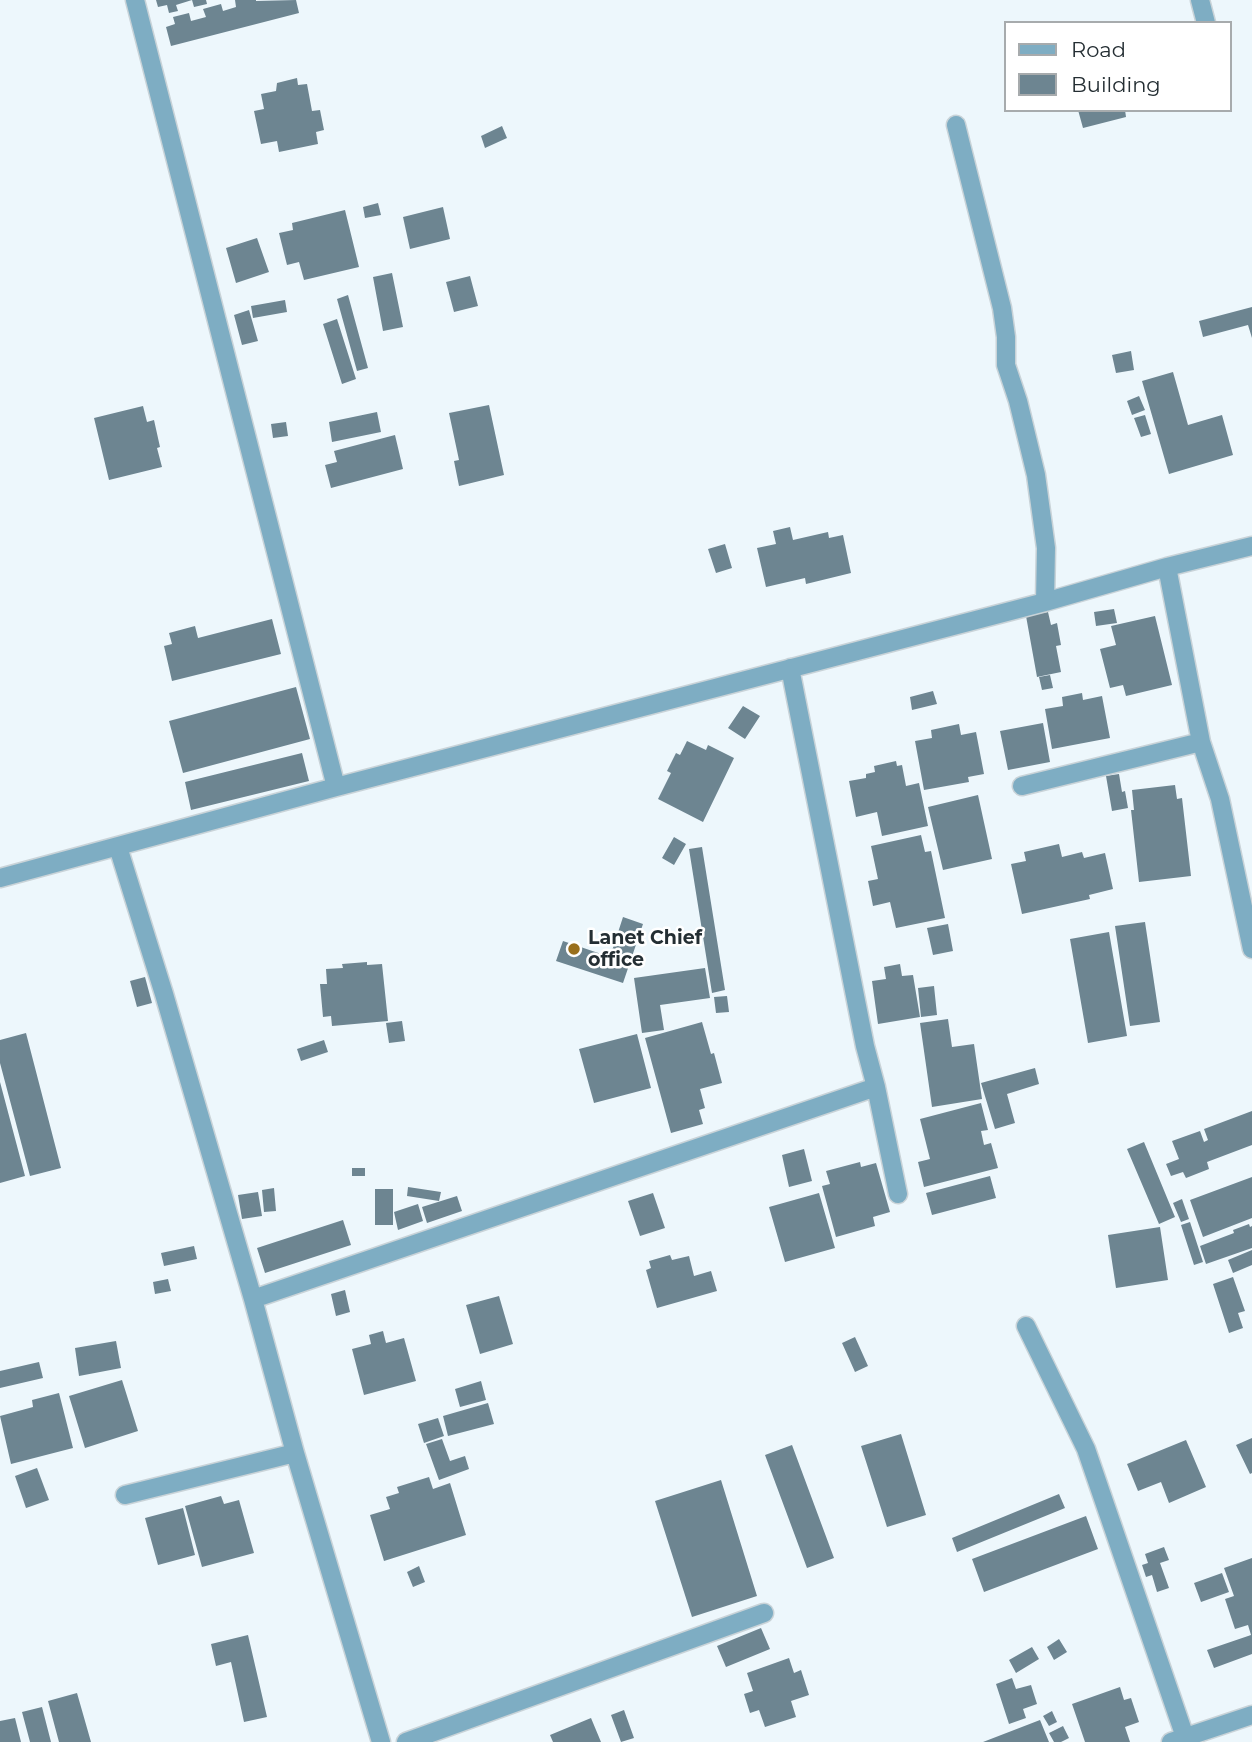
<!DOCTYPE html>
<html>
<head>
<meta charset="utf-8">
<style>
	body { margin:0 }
	#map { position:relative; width:1252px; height:1742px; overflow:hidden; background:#edf7fc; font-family:Montserrat,sans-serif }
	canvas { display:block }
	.legend { position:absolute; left:1004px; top:21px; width:228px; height:91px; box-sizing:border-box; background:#fff; border:2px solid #a7abad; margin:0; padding:9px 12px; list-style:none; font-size:21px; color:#242e33 }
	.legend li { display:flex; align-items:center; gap:14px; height:35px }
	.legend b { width:35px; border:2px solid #a7abad }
</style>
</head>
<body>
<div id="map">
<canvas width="1252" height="1742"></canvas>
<ul class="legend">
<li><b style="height:9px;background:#7eadc3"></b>Road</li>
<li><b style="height:19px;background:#6d8591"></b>Building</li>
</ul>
</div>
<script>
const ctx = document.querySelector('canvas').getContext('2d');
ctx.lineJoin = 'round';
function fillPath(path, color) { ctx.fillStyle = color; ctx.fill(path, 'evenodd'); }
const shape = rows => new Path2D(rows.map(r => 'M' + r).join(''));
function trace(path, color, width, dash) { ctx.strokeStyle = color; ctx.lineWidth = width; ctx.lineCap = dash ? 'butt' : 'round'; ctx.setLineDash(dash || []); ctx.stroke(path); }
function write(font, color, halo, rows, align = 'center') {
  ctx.font = font + ' Montserrat,sans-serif'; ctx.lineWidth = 5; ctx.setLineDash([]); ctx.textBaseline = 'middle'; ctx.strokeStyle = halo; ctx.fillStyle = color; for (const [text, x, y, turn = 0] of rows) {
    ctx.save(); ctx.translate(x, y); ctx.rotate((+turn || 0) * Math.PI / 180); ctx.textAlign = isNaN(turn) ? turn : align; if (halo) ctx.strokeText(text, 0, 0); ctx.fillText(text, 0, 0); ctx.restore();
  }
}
fillPath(shape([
	[156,0,206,0,207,4,194,7,192,0,176,5,178,11,169,13,167,5,158,7],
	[235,0,256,0,256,1,296,0,299,13,171,46,166,27,175,24,173,17,189,13,191,21,206,17,203,9,221,4,223,11,236,7],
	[297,78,298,85,307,84,312,111,320,110,324,130,316,132,318,144,279,152,277,141,261,144,254,111,264,109,261,94,276,91,277,83],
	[1078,110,1125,110,1126,117,1083,128],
	[502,126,507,138,485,148,481,136],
	[378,203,381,215,365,218,363,207],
	[443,207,450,239,410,249,403,217],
	[345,210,359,267,304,280,299,262,287,265,279,233,293,230,292,223],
	[257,238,269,272,236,283,226,248],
	[392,273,403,327,383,331,373,277],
	[470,276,478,306,454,312,446,282],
	[348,295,368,368,357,371,337,299],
	[285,300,287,312,253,318,251,306],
	[1252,307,1252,338,1248,325,1203,337,1199,321],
	[249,310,258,341,242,345,234,315],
	[337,319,356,379,342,384,323,324],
	[1131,351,1134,370,1116,373,1112,355],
	[1173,372,1188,425,1222,415,1233,455,1169,474,1142,381],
	[1139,396,1145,410,1132,415,1127,401],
	[489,405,504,475,459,486,454,461,459,460,449,413],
	[143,406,147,422,154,420,160,447,157,448,162,467,109,480,94,418],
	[377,412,381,432,332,442,329,422],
	[1145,415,1151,434,1141,437,1134,418],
	[286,422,288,436,273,438,271,424],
	[395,435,403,469,331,488,325,465,337,462,334,451],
	[790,527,793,540,828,532,829,538,843,535,851,573,806,584,805,578,766,587,757,548,776,544,773,531],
	[725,544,732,568,716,573,708,549],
	[1114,609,1117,623,1096,626,1094,612],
	[1048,612,1051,625,1057,623,1061,645,1056,646,1061,672,1037,677,1026,616],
	[1155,616,1172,685,1126,696,1123,685,1110,688,1100,649,1116,645,1111,626],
	[272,619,281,654,172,681,164,646,172,644,169,633,195,626,198,638],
	[1050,675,1053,688,1042,690,1039,677],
	[296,687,310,739,183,773,169,721],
	[933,691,937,704,912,710,910,697],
	[1082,693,1083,700,1102,696,1110,738,1052,749,1045,709,1063,706,1062,697],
	[743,706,760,716,745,739,728,728],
	[1043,723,1050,762,1008,770,1000,731],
	[959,724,961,735,976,732,984,774,968,777,969,782,924,790,915,741,932,738,931,730],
	[687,741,706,750,708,745,734,758,703,822,658,799,671,773,667,771,676,753,680,755],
	[302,753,309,781,191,810,185,782],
	[896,761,897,766,902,765,906,786,919,783,928,826,882,836,877,812,856,817,849,781,866,778,866,774,875,772,874,766],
	[1119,774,1122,792,1125,791,1128,808,1112,811,1106,776],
	[1175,785,1177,799,1182,798,1191,876,1139,882,1131,810,1134,810,1132,790],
	[978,795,992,859,943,870,928,807],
	[921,835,925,852,931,851,945,918,896,928,890,902,873,906,868,881,878,879,871,846],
	[674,837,686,844,674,865,662,858],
	[1059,844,1062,857,1082,852,1084,858,1105,853,1113,889,1089,895,1090,899,1022,914,1011,864,1026,861,1024,852],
	[702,847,725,990,712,993,689,849],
	[623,917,643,924,623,983,556,961,563,941,610,957],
	[1145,922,1160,1022,1130,1026,1115,926],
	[948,924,953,951,933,955,927,928],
	[1109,932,1127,1036,1088,1043,1070,939],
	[367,962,367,965,382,964,388,1021,332,1026,331,1016,323,1017,320,984,327,984,326,969,343,968,342,964],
	[900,964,902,976,913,975,920,1017,878,1024,872,981,886,979,884,967],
	[705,968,710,998,660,1005,664,1030,642,1033,634,978],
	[145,977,152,1003,137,1007,130,981],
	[934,986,937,1015,921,1017,918,988],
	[727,996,729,1012,716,1013,714,997],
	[948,1019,952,1047,974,1044,982,1099,932,1107,920,1023],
	[402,1021,405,1041,389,1043,386,1023],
	[702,1022,711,1054,714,1053,722,1083,700,1089,705,1108,699,1110,703,1124,671,1133,645,1038],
	[26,1033,61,1168,30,1176,0,1063,0,1040],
	[637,1034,651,1088,594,1103,579,1049],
	[324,1040,328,1052,301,1061,297,1049],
	[1035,1068,1039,1084,1007,1094,1015,1123,995,1129,981,1083],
	[0,1082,25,1176,0,1183],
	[981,1103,988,1130,981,1131,984,1145,991,1143,998,1168,924,1187,918,1162,930,1159,920,1119],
	[1252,1111,1252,1145,1207,1162,1209,1169,1186,1178,1183,1172,1171,1176,1166,1164,1179,1159,1172,1141,1200,1131,1204,1142,1208,1140,1204,1129],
	[1144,1142,1175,1217,1159,1224,1127,1149],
	[804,1149,812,1181,789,1187,782,1155],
	[860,1162,861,1167,876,1163,890,1212,873,1217,875,1226,836,1237,822,1186,830,1184,826,1171],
	[352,1168,365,1168,365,1176,352,1176],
	[990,1176,996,1198,932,1215,926,1193],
	[1252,1177,1252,1218,1203,1237,1190,1200],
	[408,1187,441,1192,439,1201,407,1196],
	[274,1188,276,1211,264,1212,262,1190],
	[375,1189,393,1189,393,1225,375,1225],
	[258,1192,262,1216,242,1219,238,1195],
	[653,1193,665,1228,640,1236,628,1201],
	[819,1193,835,1248,785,1262,769,1207],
	[457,1196,462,1211,427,1223,422,1207],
	[1182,1199,1189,1219,1181,1222,1173,1203],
	[418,1204,423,1221,398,1230,394,1212],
	[343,1220,351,1245,265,1273,257,1248],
	[1190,1222,1203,1262,1194,1265,1181,1225],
	[1249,1224,1250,1227,1252,1226,1252,1248,1206,1264,1200,1246,1234,1233,1233,1230],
	[1160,1227,1168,1280,1116,1288,1108,1235],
	[194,1246,197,1259,164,1266,161,1253],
	[1252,1250,1252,1265,1233,1273,1228,1260],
	[670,1255,672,1260,689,1256,694,1276,711,1271,717,1291,657,1308,646,1270,651,1268,649,1261],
	[1233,1277,1245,1311,1238,1313,1243,1328,1229,1333,1213,1284],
	[168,1279,171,1291,155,1294,153,1282],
	[345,1290,350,1312,336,1316,331,1294],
	[499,1296,513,1344,480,1354,466,1305],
	[383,1331,386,1343,404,1338,416,1381,364,1395,352,1349,371,1344,369,1335],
	[855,1337,868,1366,855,1372,842,1343],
	[116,1341,121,1368,79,1376,75,1348],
	[39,1362,43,1378,0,1388,0,1371],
	[122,1380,138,1431,85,1448,69,1396],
	[481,1381,486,1400,460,1407,455,1389],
	[59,1393,73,1448,11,1464,0,1416,33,1407,32,1400],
	[488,1403,494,1424,448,1436,443,1416],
	[438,1418,444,1436,424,1443,418,1424],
	[901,1434,926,1515,887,1527,861,1446],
	[1252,1438,1252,1473,1250,1474,1236,1445],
	[442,1439,450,1461,465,1456,469,1469,439,1480,426,1444],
	[1186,1440,1206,1487,1169,1503,1161,1482,1138,1491,1127,1464],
	[792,1445,834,1558,807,1568,765,1455],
	[37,1468,49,1500,26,1508,15,1476],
	[429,1477,433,1489,450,1483,466,1535,384,1561,370,1515,390,1509,386,1497,399,1493,397,1487],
	[721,1480,757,1596,692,1617,655,1501],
	[1059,1494,1065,1508,957,1552,952,1538],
	[221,1496,224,1504,239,1500,254,1553,202,1567,185,1506],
	[183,1508,195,1555,158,1565,145,1518],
	[1086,1516,1098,1549,984,1592,972,1559],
	[1164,1547,1169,1560,1160,1563,1169,1588,1157,1592,1152,1575,1146,1577,1142,1565,1148,1563,1145,1554],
	[1252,1558,1252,1654,1214,1668,1207,1650,1251,1635,1248,1625,1235,1629,1225,1599,1234,1596,1224,1568],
	[419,1566,425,1582,413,1587,407,1572],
	[1222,1573,1229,1592,1201,1602,1194,1583],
	[761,1628,770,1649,726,1667,717,1646],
	[248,1635,267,1717,244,1722,231,1662,216,1666,211,1644],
	[1059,1639,1067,1652,1054,1660,1047,1647],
	[1032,1647,1039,1659,1016,1673,1009,1660],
	[789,1658,794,1673,801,1670,809,1695,791,1701,796,1717,765,1727,759,1710,750,1713,744,1694,753,1691,747,1673],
	[1012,1678,1016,1689,1031,1685,1037,1704,1023,1709,1026,1718,1009,1724,996,1684],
	[1120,1687,1124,1700,1131,1698,1139,1722,1125,1727,1130,1742,1085,1742,1072,1704],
	[77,1693,91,1742,59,1742,48,1701],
	[42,1707,51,1742,30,1742,22,1712],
	[624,1710,634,1738,621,1742,611,1715],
	[1052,1711,1057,1722,1049,1726,1043,1716],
	[15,1718,21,1742,0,1742,0,1721],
	[591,1718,601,1742,553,1742,550,1735],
	[1040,1720,1049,1742,983,1742],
	[1063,1726,1069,1738,1061,1742,1054,1742,1049,1733]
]), '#6d8591');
const minor = shape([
	[135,0,336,787],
	[1200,0,1206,23],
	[956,125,1002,308,1006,337,1006,365,1018,401,1036,475,1046,548,1045,602],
	[1167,567,1201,742,1220,799,1252,949],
	[790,668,865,1046,876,1087,898,1194],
	[1022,786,1201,742],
	[118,847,164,994,253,1299,295,1453,381,1742],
	[0,878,336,787,1045,602,1167,567,1252,546],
	[253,1299,876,1087],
	[1026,1326,1086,1449,1185,1737],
	[125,1495,295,1453],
	[406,1742,764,1613],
	[1171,1742,1252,1715]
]);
trace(minor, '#c9d3d8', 21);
trace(minor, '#7eadc3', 18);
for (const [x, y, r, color] of [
	[574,949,7,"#996f1c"]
]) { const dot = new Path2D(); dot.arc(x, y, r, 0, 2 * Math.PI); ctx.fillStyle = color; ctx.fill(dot); trace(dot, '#fff', 2.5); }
write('bold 19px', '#242e33', '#fff', [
	["Lanet Chief",588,938],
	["office",588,960]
], 'left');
</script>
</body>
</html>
